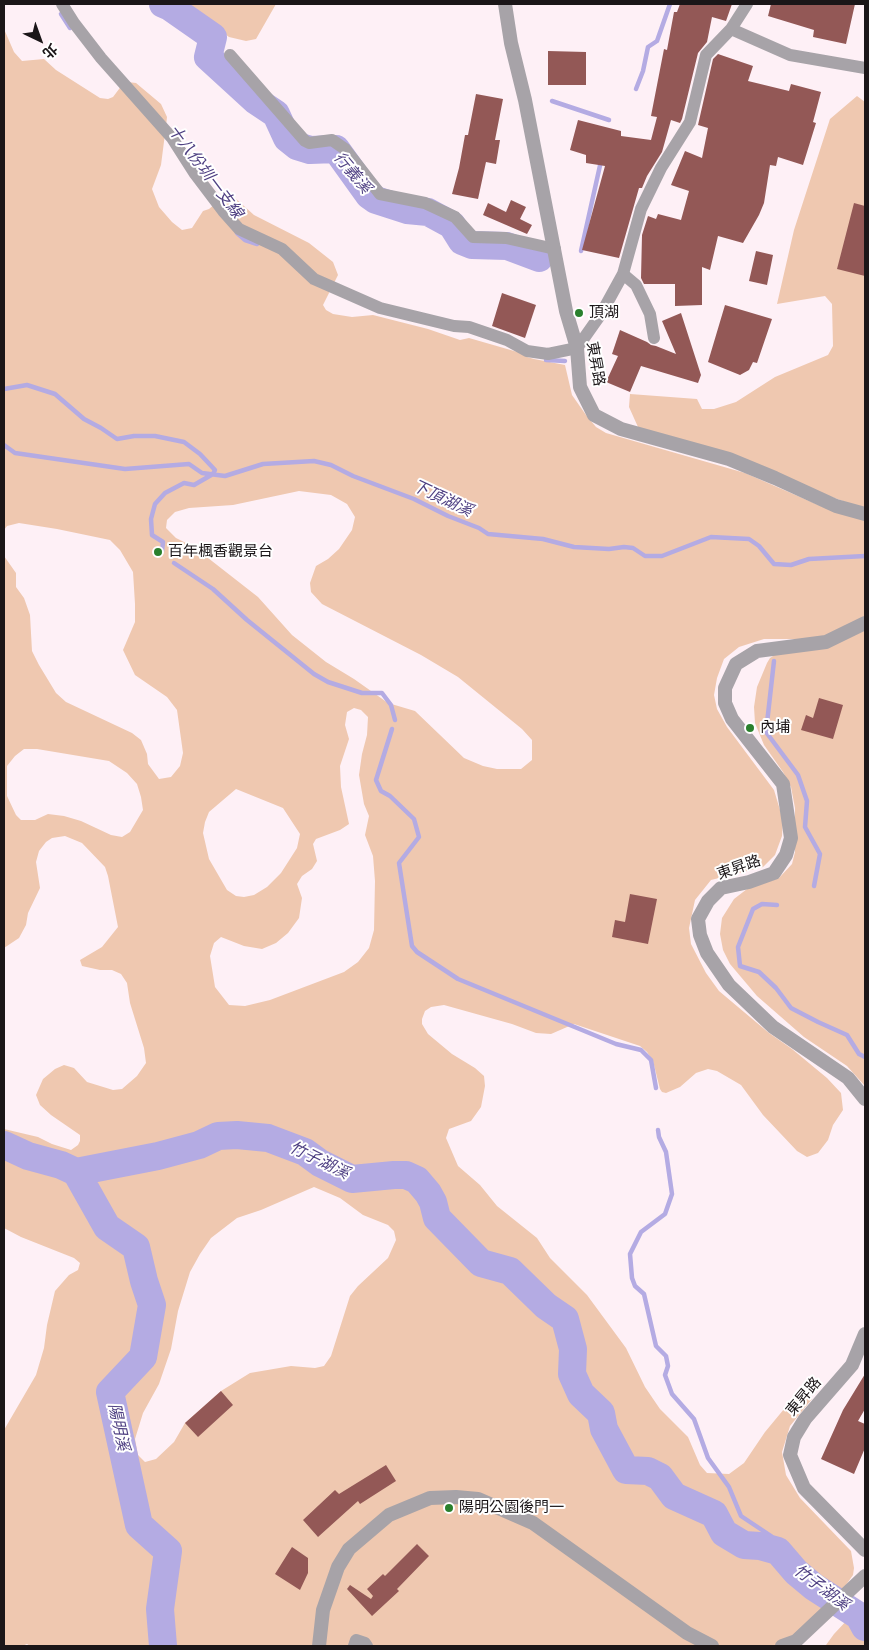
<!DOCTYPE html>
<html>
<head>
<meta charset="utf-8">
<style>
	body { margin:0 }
	#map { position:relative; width:869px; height:1650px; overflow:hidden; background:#fef0f6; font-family:"Archivo Narrow","Noto Sans TC",sans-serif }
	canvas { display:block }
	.frame { position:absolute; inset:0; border:5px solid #1b1618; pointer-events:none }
	.north { position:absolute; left:15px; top:15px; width:50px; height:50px; -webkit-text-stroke:4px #fff; paint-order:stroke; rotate:138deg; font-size:14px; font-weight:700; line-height:20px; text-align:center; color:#1b1618 }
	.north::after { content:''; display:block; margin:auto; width:18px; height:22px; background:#1b1618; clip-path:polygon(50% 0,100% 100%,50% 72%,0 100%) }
</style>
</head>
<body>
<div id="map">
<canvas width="869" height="1650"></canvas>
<div class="frame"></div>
<div class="north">北</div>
</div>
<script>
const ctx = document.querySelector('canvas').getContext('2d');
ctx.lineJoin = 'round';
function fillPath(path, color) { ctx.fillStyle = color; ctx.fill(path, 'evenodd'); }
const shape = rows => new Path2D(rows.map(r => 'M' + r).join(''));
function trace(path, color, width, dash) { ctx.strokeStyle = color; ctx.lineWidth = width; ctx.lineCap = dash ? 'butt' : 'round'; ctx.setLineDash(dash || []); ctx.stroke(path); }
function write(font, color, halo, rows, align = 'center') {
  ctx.font = font + ' "Archivo Narrow","Noto Sans TC",sans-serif'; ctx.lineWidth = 4; ctx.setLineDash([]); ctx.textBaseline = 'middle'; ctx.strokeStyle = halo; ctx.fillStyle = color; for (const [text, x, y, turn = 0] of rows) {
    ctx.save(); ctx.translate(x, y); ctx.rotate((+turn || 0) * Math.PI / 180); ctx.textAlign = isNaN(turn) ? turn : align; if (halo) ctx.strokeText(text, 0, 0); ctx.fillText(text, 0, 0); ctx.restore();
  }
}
fillPath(shape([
	[182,4,276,4,256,39,246,41,229,37,200,15],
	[4,29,14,52,22,61,44,59,56,70,100,98,108,99,113,97,122,85,128,82,136,83,161,104,167,117,166,126,161,165,152,189,159,207,172,222,182,230,192,228,203,211,209,209,222,198,228,195,234,197,254,215,309,243,333,262,338,275,323,305,326,310,333,314,352,317,373,315,428,329,460,340,469,338,521,353,527,357,534,359,565,365,572,395,586,415,596,427,606,433,745,473,823,507,865,520,865,618,831,634,812,639,764,639,739,647,724,659,717,678,714,695,717,709,727,727,774,790,783,820,782,836,775,855,763,867,711,880,695,900,689,928,691,944,706,973,719,991,769,1033,792,1049,827,1078,841,1093,843,1110,833,1125,828,1140,818,1153,807,1157,797,1151,763,1115,741,1085,717,1071,708,1069,696,1073,680,1087,666,1093,662,1092,660,1089,653,1061,647,1052,640,1046,574,1024,551,1034,536,1033,512,1024,444,1005,431,1007,425,1011,422,1019,422,1024,428,1034,452,1054,475,1068,484,1076,485,1086,481,1107,471,1121,449,1129,446,1138,458,1166,480,1185,497,1206,537,1238,550,1258,587,1295,626,1348,645,1387,660,1409,688,1437,700,1465,707,1473,729,1474,744,1463,765,1432,794,1397,800,1394,809,1395,812,1399,790,1426,782,1452,786,1475,800,1498,851,1551,854,1568,853,1575,841,1592,791,1646,30,1646,27,1644,22,1646,4,1646,4,1430,36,1375,44,1348,47,1325,55,1291,69,1275,78,1270,80,1263,74,1258,21,1237,4,1228,4,1129,38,1137,52,1144,71,1150,78,1145,80,1141,80,1135,51,1115,40,1105,36,1095,43,1079,55,1069,64,1065,74,1068,87,1082,113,1090,122,1089,137,1076,146,1063,144,1048,130,1003,127,983,121,974,112,970,100,970,82,966,80,960,102,947,118,927,108,876,105,867,82,843,65,836,52,838,46,842,39,851,36,862,40,888,28,913,26,925,19,938,4,948,4,556,16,573,16,587,24,598,30,615,32,651,39,665,56,693,66,702,132,733,141,740,147,754,148,764,159,779,171,777,180,766,183,753,177,710,167,697,135,675,123,650,135,622,135,604,133,572,120,550,110,540,57,529,19,523,7,526,4,530],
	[299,491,331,495,347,504,355,517,352,530,339,549,328,559,316,566,310,583,311,592,322,604,421,655,458,677,522,729,532,740,532,760,521,769,497,769,483,766,464,758,415,711,388,703,354,679,326,662,292,635,258,597,194,547,176,538,166,528,167,520,175,512,189,508,233,505],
	[354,708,361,710,368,717,367,735,362,754,359,775,364,804,369,816,365,835,373,856,375,881,374,930,369,948,358,962,344,972,270,1000,245,1006,229,1005,215,987,210,956,214,943,221,937,244,946,262,949,276,943,288,933,299,918,302,898,297,884,302,876,312,869,317,861,313,844,316,839,340,830,349,824,341,787,340,766,349,739,345,725,347,712],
	[24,749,37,749,109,761,127,773,137,784,141,797,143,810,130,832,122,837,111,835,81,821,64,816,48,814,35,820,21,820,16,815,7,796,7,766,15,756],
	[236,789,283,808,300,834,297,848,281,873,267,887,254,895,244,897,236,896,227,890,209,859,203,833,205,822,209,812],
	[314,1187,340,1198,363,1215,388,1225,394,1231,396,1240,388,1258,358,1286,350,1296,331,1356,324,1366,315,1368,291,1366,250,1373,221,1391,185,1423,174,1442,156,1459,145,1462,138,1455,135,1439,143,1413,159,1384,171,1349,178,1311,190,1272,200,1254,211,1238,237,1218,261,1210],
	[857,96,865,102,865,509,638,427,629,407,630,394,697,399,702,409,714,409,736,402,775,377,828,355,833,346,832,304,825,296,777,304,794,230,830,119],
	[865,629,865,1086,847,1066,804,1037,757,996,730,964,723,950,720,934,722,918,734,899,747,889,779,878,792,864,795,852,795,808,791,787,783,772,764,745,755,723,754,707,757,687,767,663,770,658,776,654],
	[865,1601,865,1646,827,1646,826,1645,834,1634]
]), '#efc8b0');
trace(shape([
	[61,14,70,28],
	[636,89,643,71,648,47,657,41,670,4],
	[552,101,609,120],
	[237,233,245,240,257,244],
	[581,251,601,161],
	[546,360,565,361],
	[4,389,27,385,55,394,84,419,101,428,117,439,134,436,155,436,184,442,200,454,215,470,213,474,194,485,184,483,165,493,155,504,151,519,152,535,163,542,162,551],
	[4,445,15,453,125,469,189,464,202,473,225,476,263,464,314,461,331,465,353,476,414,499,448,516,479,528,488,534,543,539,574,547,609,549,624,547,633,548,645,556,662,556,711,537,749,539,759,546,774,564,791,565,809,559,865,556],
	[174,563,213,589,247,620,314,674,328,682,362,693,382,693,391,705,395,720],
	[774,661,766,732,798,775,807,801,805,827,820,854,814,886],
	[392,729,376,780,381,791,390,796,414,819,419,837,399,863,412,946,417,952,458,979,616,1044,641,1050,651,1060,656,1088],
	[777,905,762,904,753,909,738,947,740,966,759,972,776,988,791,1008,818,1022,847,1035,859,1054,865,1057],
	[658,1130,659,1137,666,1152,672,1194,665,1214,641,1232,630,1254,632,1278,635,1286,644,1294,656,1346,666,1356,668,1366,665,1375,672,1394,694,1419,708,1458,729,1487,741,1516,771,1536,776,1544,778,1551]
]), '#b4abe3', 4.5);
trace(shape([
	[163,4,170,7,213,37,208,57,255,100,276,114,287,138,297,146,310,150,336,149,369,195,376,200,407,210,428,212,452,225,462,241,472,245,507,246,539,258],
	[4,1145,28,1156,61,1165,76,1172,158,1156,199,1145,218,1136,237,1135,268,1138,305,1152,320,1163,352,1179,394,1175,406,1175,417,1180,428,1193,433,1202,437,1218,481,1263,510,1271,546,1306,565,1319,573,1349,572,1374,581,1394,601,1413,604,1429,626,1470,648,1471,660,1477,674,1496,714,1514,724,1533,744,1545,760,1546,778,1551,796,1572,814,1587,859,1616,865,1627],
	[76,1172,107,1227,136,1247,144,1281,152,1305,143,1357,110,1392,139,1525,168,1551,160,1609,163,1646]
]), '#b4abe3', 28);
fillPath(shape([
	[680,4,732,4,726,21,712,17,707,42,698,53,682,119,680,123,671,120,662,152,647,176,642,188,639,188,619,258,582,250,605,166,586,163,586,155,570,150,578,120,621,131,621,136,651,140,657,117,651,116,664,49,667,50,674,12,677,12],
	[771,4,855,4,846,44,813,37,814,30,768,16],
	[548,51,586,52,586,85,548,85],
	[718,54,753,66,748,81,789,91,791,84,821,92,813,122,816,123,803,165,778,157,776,166,770,165,764,203,759,215,743,243,718,236,710,270,702,267,702,305,675,306,675,284,644,284,641,278,642,235,648,216,656,219,658,214,681,220,689,191,671,185,685,151,702,158,708,128,698,125,713,59],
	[476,94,503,99,495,140,500,140,496,164,486,162,478,199,452,194,459,168,465,135,468,135],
	[511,200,526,207,520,219,532,225,527,234,483,215,488,203,506,212],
	[854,203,865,206,865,276,837,269],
	[756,251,773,255,767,285,749,281],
	[502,293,536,305,525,338,492,326],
	[725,305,772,319,757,363,753,362,749,370,740,375,708,362],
	[681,313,701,375,698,383,641,366,630,392,606,382,618,356,612,354,620,330,647,342,651,345,656,346,676,354,662,321],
	[819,698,843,705,833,739,801,730,806,715,813,718],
	[630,894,657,899,648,944,612,937,615,920,625,922],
	[865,1374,865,1409,858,1421,865,1424,865,1448,854,1474,821,1459,843,1410],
	[221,1391,233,1405,198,1437,185,1423],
	[386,1465,396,1481,360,1504,358,1501,318,1537,303,1520,335,1490,339,1494],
	[417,1544,429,1556,397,1589,399,1591,372,1616,347,1589,350,1585,371,1599,373,1596,367,1589,383,1574,385,1576],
	[292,1547,308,1558,308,1573,300,1590,275,1574]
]), '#935856');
trace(shape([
	[62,4,74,23,101,58,172,138,195,174,223,211,239,229,282,249,314,279,380,308,454,326,469,327,507,340,527,351,548,354,577,348,601,314,623,274,641,209,661,168,690,122,706,55,731,29,747,4],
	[731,29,790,55,865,68],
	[230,55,305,141,309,143,332,140,345,149,380,194,425,203,455,217,473,237,506,238,555,249],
	[623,274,636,285,650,314,654,338],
	[354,1646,356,1640,365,1643,367,1646]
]), '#a7a3a8', 12);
trace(shape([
	[505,4,511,43,525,100,566,311,577,348,580,387,594,415,621,429,729,459,775,478,836,506,865,514],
	[865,623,826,642,757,651,736,664,725,688,725,703,732,719,783,784,791,838,786,855,774,873,749,882,721,888,708,901,698,919,700,935,707,953,729,985,773,1027,848,1078,865,1099],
	[865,1334,852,1365,805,1419,794,1437,790,1455,804,1488,865,1550],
	[319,1646,323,1610,338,1567,349,1549,389,1515,430,1498,456,1497,478,1499,533,1523,687,1633,712,1646],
	[782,1646,796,1641,865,1576]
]), '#a7a3a8', 14);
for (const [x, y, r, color] of [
	[579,313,5,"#2a802d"],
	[158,552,5,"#2a802d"],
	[750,728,5,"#2a802d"],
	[449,1508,5,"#2a802d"]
]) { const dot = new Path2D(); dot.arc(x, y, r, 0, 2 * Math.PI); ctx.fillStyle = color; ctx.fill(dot); trace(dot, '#fff', 2); }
write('15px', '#1b1618', '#fff', [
	["頂湖",589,313],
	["百年楓香觀景台",168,552],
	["內埔",760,728],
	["陽明公園後門一",459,1508]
], 'left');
write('15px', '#1b1618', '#fff', [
	["東昇路",595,364,80],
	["東昇路",739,868,-19],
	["東昇路",804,1397,-50]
]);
write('italic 16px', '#4e3f82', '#fff', [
	["十八份圳一支線",205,172,53],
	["行義溪",352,173,50],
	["下頂湖溪",442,499,25],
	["竹子湖溪",319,1161,26],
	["陽明溪",118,1427,78],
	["竹子湖溪",821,1588,37]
]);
</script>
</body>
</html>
